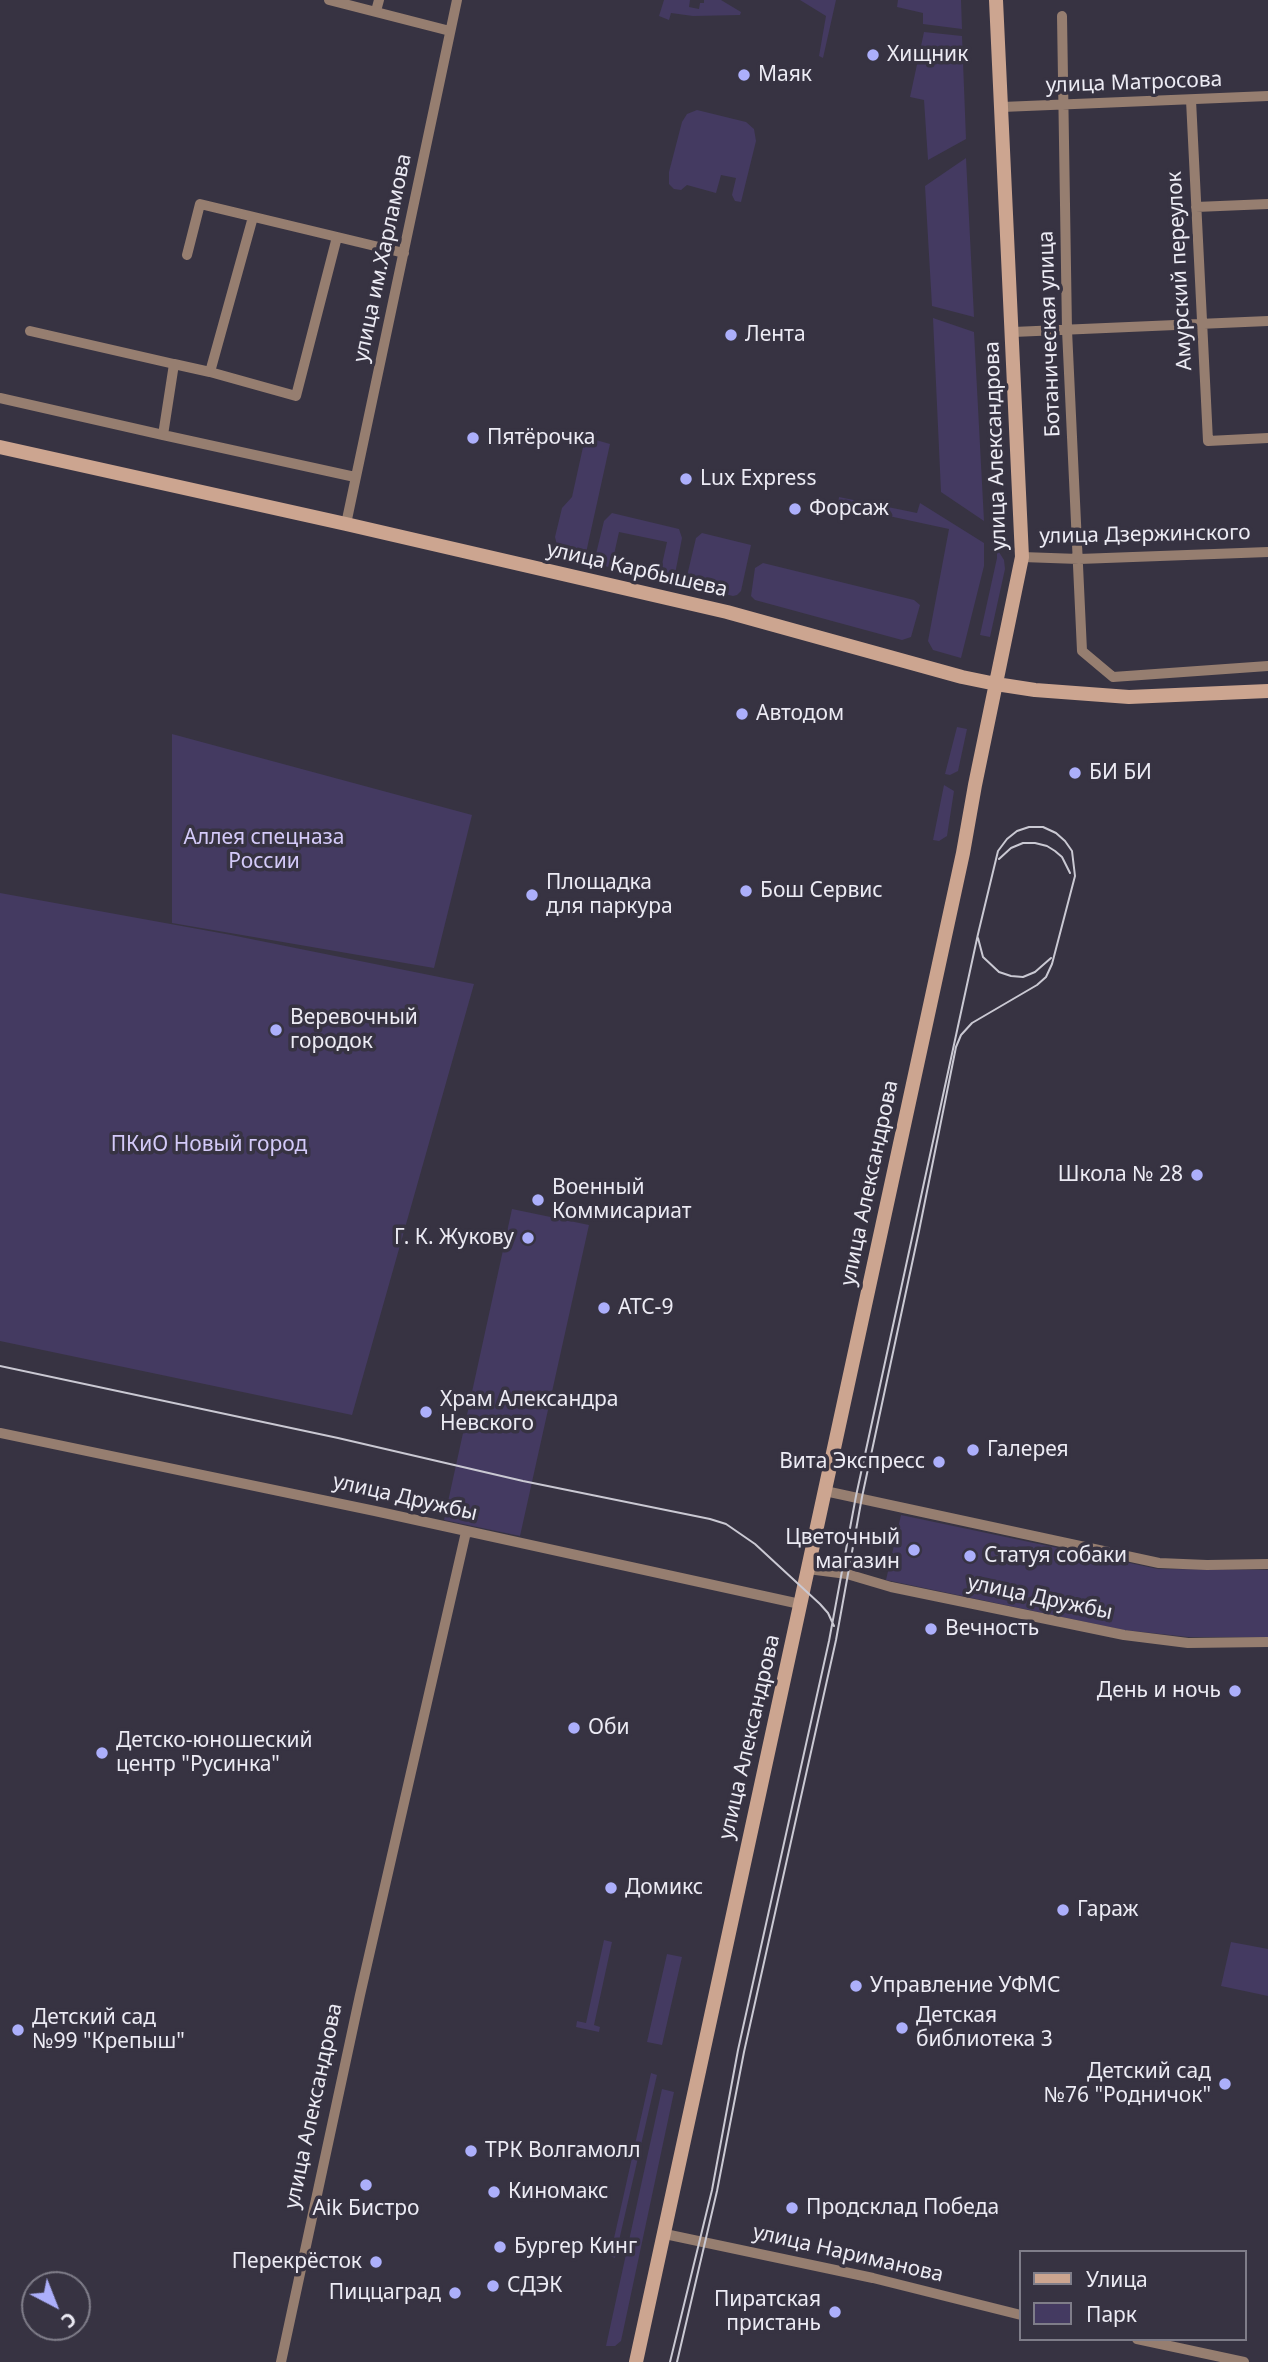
<!DOCTYPE html>
<html>
<head>
<meta charset="utf-8">
<style>
	body { margin:0 }
	#map { position:relative; width:1268px; height:2362px; overflow:hidden; background:#373342; font-family:"Noto Sans",sans-serif }
	canvas { display:block }
	.legend { position:absolute; left:1019px; top:2250px; width:228px; height:91px; box-sizing:border-box; background:#373342; border:2px solid #7f7d89; margin:0; padding:9px 12px; list-style:none; font-size:21px; color:#ecebf4 }
	.legend li { display:flex; align-items:center; gap:14px; height:35px }
	.legend b { width:35px; border:2px solid #7f7d89 }
	.north { position:absolute; left:21px; top:2271px; width:70px; height:70px; box-sizing:border-box; background:#373342; border:2px solid #7f7d89; border-radius:50%; rotate:138deg; font-size:19px; font-weight:700; line-height:28px; text-align:center; color:#ecebf4 }
	.north::after { content:''; display:block; margin:auto; width:24px; height:32px; background:#acaffb; clip-path:polygon(50% 0,100% 100%,50% 72%,0 100%) }
</style>
</head>
<body>
<div id="map">
<canvas width="1268" height="2362"></canvas>
<ul class="legend">
<li><b style="height:9px;background:#cca590"></b>Улица</li>
<li><b style="height:19px;background:#443a61"></b>Парк</li>
</ul>
<div class="north">С</div>
</div>
<script>
const ctx = document.querySelector('canvas').getContext('2d');
ctx.lineJoin = 'round';
function fillPath(path, color) { ctx.fillStyle = color; ctx.fill(path, 'evenodd'); }
const shape = rows => new Path2D(rows.map(r => 'M' + r).join(''));
function trace(path, color, width, dash) { ctx.strokeStyle = color; ctx.lineWidth = width; ctx.lineCap = dash ? 'butt' : 'round'; ctx.setLineDash(dash || []); ctx.stroke(path); }
function write(font, color, halo, rows, align = 'center') {
  ctx.font = font + ' "Noto Sans",sans-serif'; ctx.lineWidth = 7; ctx.setLineDash([]); ctx.textBaseline = 'middle'; ctx.strokeStyle = halo; ctx.fillStyle = color; for (const [text, x, y, turn = 0] of rows) {
    ctx.save(); ctx.translate(x, y); ctx.rotate((+turn || 0) * Math.PI / 180); ctx.textAlign = isNaN(turn) ? turn : align; if (halo) ctx.strokeText(text, 0, 0); ctx.fillText(text, 0, 0); ctx.restore();
  }
}
fillPath(shape([
	[664,0,690,0,689,7,699,9,700,3,704,3,704,0,721,0,741,12,740,15,693,16,671,13,669,20,659,16],
	[800,0,836,0,823,58,819,56,826,16],
	[898,0,961,0,962,29,923,24,923,13,897,7],
	[924,32,962,36,966,139,928,160,924,100,910,97],
	[697,110,746,122,754,129,756,141,741,202,735,201,732,195,736,178,721,175,716,193,687,185,681,190,674,189,669,184,669,172,682,122,687,114],
	[966,158,974,317,932,306,925,186],
	[933,318,974,332,984,521,941,492],
	[597,431,596,440,610,444,586,553,573,560,567,558,558,549,555,537,562,508,572,497,585,438,588,434],
	[839,497,917,513,920,503,984,543,984,566,961,658,933,650,928,641,949,529,838,505],
	[612,513,679,529,682,538,675,574,670,580,659,578,667,542,619,532,611,568,600,564,596,554,604,521],
	[702,533,751,545,741,591,737,595,733,596,692,586,689,582,687,576,696,538],
	[997,549,1004,560,1005,569,990,637,980,635,997,558],
	[763,563,914,600,920,605,911,637,902,640,755,600,751,596,755,568],
	[957,727,967,729,958,771,950,775,945,774],
	[172,734,472,815,434,968,172,923],
	[944,785,954,791,947,836,939,841,933,840],
	[0,893,231,935,474,984,352,1415,0,1341],
	[512,1209,589,1225,520,1536,444,1520],
	[901,1515,1158,1569,1268,1570,1268,1637,1188,1637,1124,1630,886,1580],
	[604,1940,612,1942,594,2025,600,2027,599,2032,576,2027,577,2021,586,2023],
	[1231,1942,1268,1949,1268,1996,1221,1986],
	[667,1954,682,1957,662,2045,647,2042],
	[651,2073,657,2075,615,2258,610,2256],
	[662,2089,674,2092,621,2341,615,2346,606,2346]
]), '#443a61');
trace(shape([
	[329,0,450,31],
	[376,11,379,0],
	[1062,16,1067,330,1082,651,1113,677,1268,666],
	[1191,100,1208,441,1268,438],
	[1002,107,1268,96],
	[1196,207,1268,204],
	[187,255,200,204,404,253],
	[1013,332,1268,321],
	[174,364,210,372,296,396,337,237],
	[210,372,253,217],
	[0,398,163,435,174,364,30,331],
	[163,435,355,477],
	[346,524,457,0],
	[1022,557,1079,559,1268,552],
	[0,1433,375,1511,800,1604],
	[825,1491,1159,1563,1207,1565,1268,1564],
	[808,1569,847,1574,891,1587,1124,1635,1188,1643,1268,1642],
	[665,2234,873,2278,1021,2315],
	[1137,2339,1244,2362],
	[281,2362,360,1995,466,1532]
]), '#967e70', 10);
trace(shape([
	[0,447,346,524,727,612,962,677,996,684,1035,690,1129,697,1268,691],
	[636,2362,963,853,975,785,1022,557,996,0]
]), '#cca590', 14);
trace(shape([
	[999,859,1011,848,1023,843,1035,843,1047,846,1055,851,1062,857,1070,873],
	[978,938,983,957,999,972,1011,976,1023,977,1035,972,1051,958],
	[0,1366,338,1438,523,1481,710,1519,726,1524,755,1544,820,1604,828,1613,834,1626],
	[670,2362,712,2190,738,2050,829,1641,856,1496,978,934,998,851,1007,839,1017,831,1029,827,1043,827,1056,833,1065,841,1072,851,1075,876,1052,964,1046,977,1037,985,972,1023,961,1035,956,1047,919,1231,862,1497,836,1640,744,2052,717,2191,677,2362]
]), '#cac9d3', 2);
for (const [x, y, r, color] of [
	[873,55,7,"#acaffb"],
	[744,75,7,"#acaffb"],
	[731,335,7,"#acaffb"],
	[473,438,7,"#acaffb"],
	[686,479,7,"#acaffb"],
	[795,509,7,"#acaffb"],
	[742,714,7,"#acaffb"],
	[1075,773,7,"#acaffb"],
	[746,891,7,"#acaffb"],
	[532,895,7,"#acaffb"],
	[276,1030,7,"#acaffb"],
	[1197,1175,7,"#acaffb"],
	[538,1200,7,"#acaffb"],
	[528,1238,7,"#acaffb"],
	[604,1308,7,"#acaffb"],
	[426,1412,7,"#acaffb"],
	[973,1450,7,"#acaffb"],
	[939,1462,7,"#acaffb"],
	[914,1550,7,"#acaffb"],
	[970,1556,7,"#acaffb"],
	[931,1629,7,"#acaffb"],
	[1235,1691,7,"#acaffb"],
	[574,1728,7,"#acaffb"],
	[102,1753,7,"#acaffb"],
	[611,1888,7,"#acaffb"],
	[1063,1910,7,"#acaffb"],
	[856,1986,7,"#acaffb"],
	[902,2028,7,"#acaffb"],
	[18,2030,7,"#acaffb"],
	[1225,2084,7,"#acaffb"],
	[471,2151,7,"#acaffb"],
	[366,2185,7,"#acaffb"],
	[494,2192,7,"#acaffb"],
	[792,2208,7,"#acaffb"],
	[500,2247,7,"#acaffb"],
	[376,2262,7,"#acaffb"],
	[493,2286,7,"#acaffb"],
	[455,2293,7,"#acaffb"],
	[835,2312,7,"#acaffb"]
]) { const dot = new Path2D(); dot.arc(x, y, r, 0, 2 * Math.PI); ctx.fillStyle = color; ctx.fill(dot); trace(dot, '#373342', 2.5); }
write('21px', '#ecebf4', '#373342', [
	["Хищник",887,55],
	["Маяк",758,75],
	["Лента",745,335],
	["Пятёрочка",487,438],
	["Lux Express",700,479],
	["Форсаж",809,509],
	["Автодом",756,714],
	["БИ БИ",1089,773],
	["Площадка",546,883],
	["для паркура",546,907],
	["Бош Сервис",760,891],
	["Веревочный",290,1018],
	["городок",290,1042],
	["Школа № 28",1183,1175,"right"],
	["Военный",552,1188],
	["Коммисариат",552,1212],
	["Г. К. Жукову",514,1238,"right"],
	["АТС-9",618,1308],
	["Храм Александра",440,1400],
	["Невского",440,1424],
	["Галерея",987,1450],
	["Вита Экспресс",925,1462,"right"],
	["Цветочный",900,1538,"right"],
	["магазин",900,1562,"right"],
	["Статуя собаки",984,1556],
	["Вечность",945,1629],
	["День и ночь",1221,1691,"right"],
	["Оби",588,1728],
	["Детско-юношеский",116,1741],
	["центр \"Русинка\"",116,1765],
	["Домикс",625,1888],
	["Гараж",1077,1910],
	["Управление УФМС",870,1986],
	["Детская",916,2016],
	["библиотека 3",916,2040],
	["Детский сад",32,2018],
	["№99 \"Крепыш\"",32,2042],
	["Детский сад",1211,2072,"right"],
	["№76 \"Родничок\"",1211,2096,"right"],
	["ТРК Волгамолл",485,2151],
	["Киномакс",508,2192],
	["Продсклад Победа",806,2208],
	["Aik Бистро",366,2209,"center"],
	["Бургер Кинг",514,2247],
	["Перекрёсток",362,2262,"right"],
	["СДЭК",507,2286],
	["Пиццаград",441,2293,"right"],
	["Пиратская",821,2300,"right"],
	["пристань",821,2324,"right"]
], 'left');
write('21px', '#ecebf4', '#373342', [
	["улица Матросова",1134,83,-2],
	["улица им.Харламова",383,258,-78],
	["Амурский переулок",1180,271,-93],
	["Ботаническая улица",1050,334,-92],
	["улица Александрова",996,446,-92],
	["улица Дзержинского",1145,535,-1],
	["улица Карбышева",637,570,13],
	["улица Александрова",870,1183,-78],
	["улица Дружбы",405,1498,13],
	["улица Дружбы",1040,1598,12],
	["улица Александрова",750,1737,-77],
	["улица Александрова",314,2106,-78],
	["улица Нариманова",848,2254,13]
]);
write('21px', '#d4caf9', '#373342', [
	["Аллея спецназа",264,838],
	["России",264,862],
	["ПКиО Новый город",209,1145]
]);
</script>
</body>
</html>
